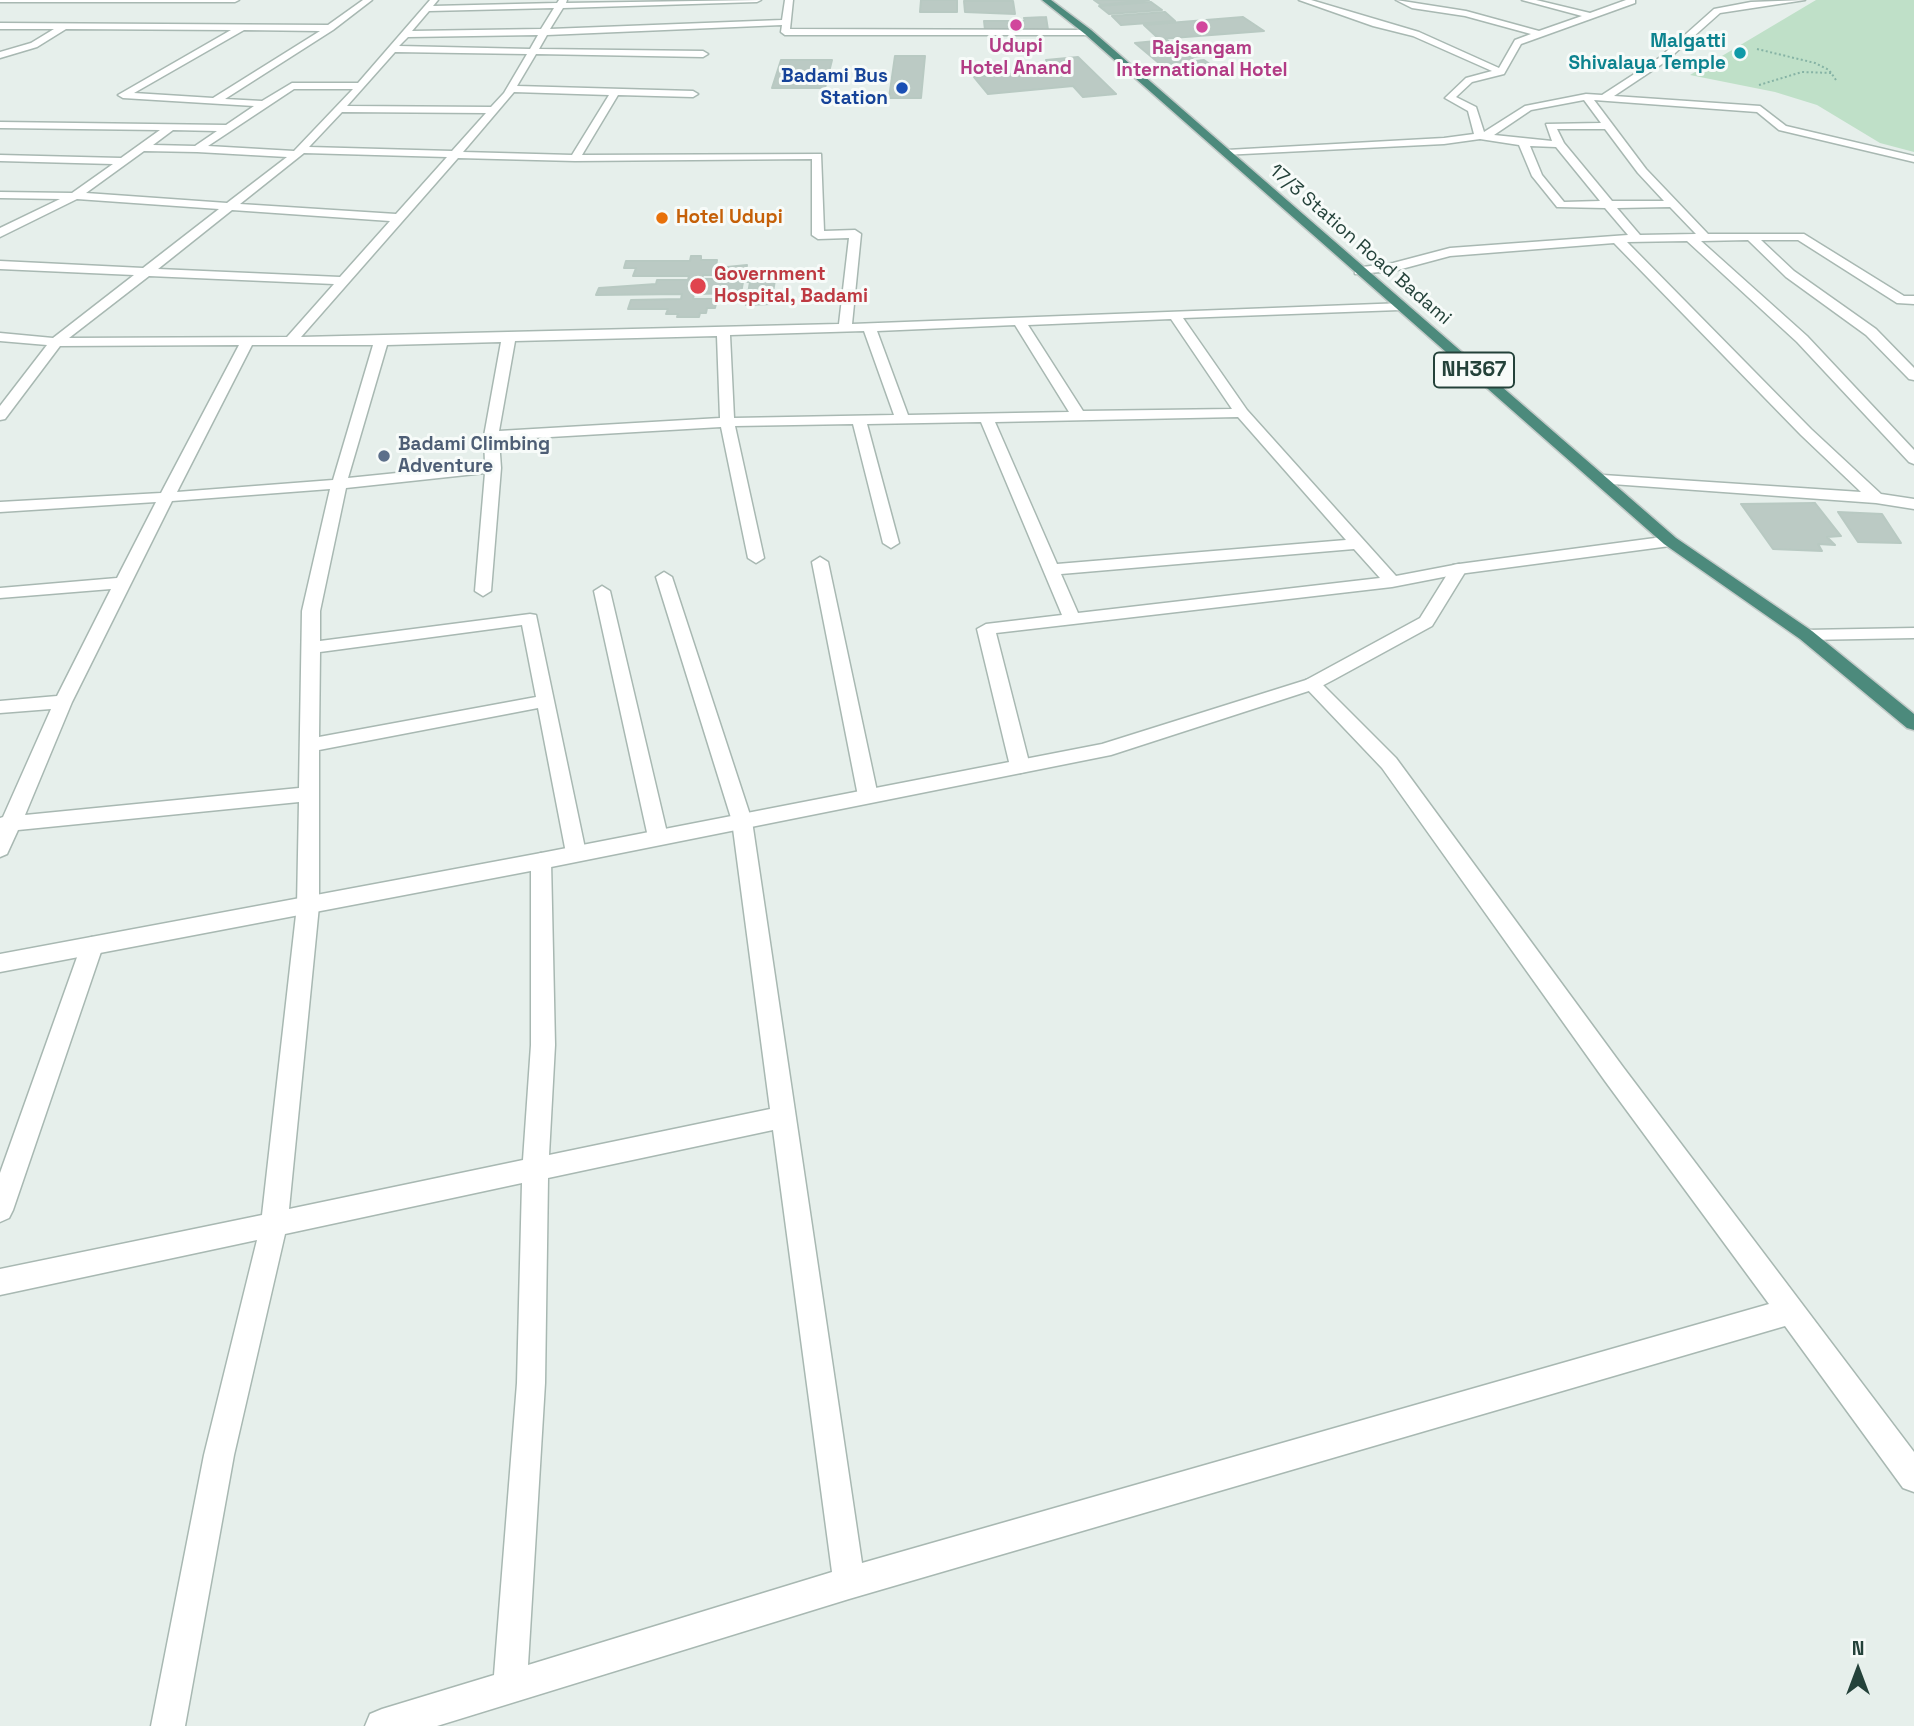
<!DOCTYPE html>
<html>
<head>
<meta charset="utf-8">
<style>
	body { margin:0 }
	#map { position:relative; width:1914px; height:1726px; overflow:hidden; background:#e6efeb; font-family:"Space Grotesk",sans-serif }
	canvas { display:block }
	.north { position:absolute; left:1823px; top:1635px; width:70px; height:70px; -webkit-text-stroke:5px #f7fbf9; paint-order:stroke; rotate:0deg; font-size:19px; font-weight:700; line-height:28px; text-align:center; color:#24423a }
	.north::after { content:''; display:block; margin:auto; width:24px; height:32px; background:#24423a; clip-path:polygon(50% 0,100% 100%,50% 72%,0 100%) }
</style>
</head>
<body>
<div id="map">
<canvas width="1914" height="1726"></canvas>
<div class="north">N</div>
</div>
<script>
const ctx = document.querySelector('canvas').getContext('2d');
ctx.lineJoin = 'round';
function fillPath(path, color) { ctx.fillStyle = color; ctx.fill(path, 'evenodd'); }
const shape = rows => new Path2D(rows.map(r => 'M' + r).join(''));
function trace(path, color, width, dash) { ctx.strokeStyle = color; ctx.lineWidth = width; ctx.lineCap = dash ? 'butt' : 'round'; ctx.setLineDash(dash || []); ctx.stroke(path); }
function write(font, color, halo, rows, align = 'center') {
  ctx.font = font + ' "Space Grotesk",sans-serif'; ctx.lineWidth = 6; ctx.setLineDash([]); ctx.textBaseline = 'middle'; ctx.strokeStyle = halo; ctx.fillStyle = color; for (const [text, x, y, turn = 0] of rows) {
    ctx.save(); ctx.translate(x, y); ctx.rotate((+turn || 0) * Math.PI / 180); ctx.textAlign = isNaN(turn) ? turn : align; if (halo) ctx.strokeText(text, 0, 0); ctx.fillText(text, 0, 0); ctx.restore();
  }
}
fillPath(shape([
	[1816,0,1914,0,1914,152,1880,143,1817,105,1775,92,1690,75]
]), '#bfe0c8');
const building = shape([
	[921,0,957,0,957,12,920,12,921,0],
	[1094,0,1149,0,1101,5,1094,0],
	[964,1,1013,1,1015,14,965,12,964,1],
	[1151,2,1162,10,1109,14,1099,6,1151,2],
	[1165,12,1175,21,1121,25,1112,16,1165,12],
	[1046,17,1048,30,985,30,984,21,1025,21,1024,18,1046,17],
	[1243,17,1264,31,1159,39,1144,25,1243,17],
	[1167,40,1179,50,1215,47,1224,54,1190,57,1195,61,1160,64,1135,43,1167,40],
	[895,56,925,56,921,98,889,98,895,56],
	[1078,57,1116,94,1083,97,1073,86,988,94,974,77,1055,70,1046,60,1078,57],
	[781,60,832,60,825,88,772,88,781,60],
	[1204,60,1214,67,1170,72,1160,65,1204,60],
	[691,256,701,256,701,260,717,260,716,266,727,267,747,265,745,275,726,273,725,275,703,275,702,279,751,279,752,274,776,274,771,304,746,305,750,282,743,282,741,293,694,294,693,299,717,299,715,308,707,308,706,313,700,313,699,317,677,317,678,314,666,314,668,309,628,309,631,300,681,299,682,294,596,295,599,288,656,284,657,280,688,280,689,276,633,276,636,268,624,268,626,261,690,261,691,256],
	[1815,503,1841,536,1827,537,1835,545,1818,544,1822,551,1773,549,1741,504,1815,503],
	[1838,512,1882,514,1901,543,1858,542,1838,512]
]);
fillPath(building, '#bbcac4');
trace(building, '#b8c9c2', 2);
const minor = shape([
	[0,0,239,0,235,2,0,2,0,0],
	[363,0,372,0,333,30,225,99,262,101,292,83,358,83,430,0,438,0,433,6,557,3,559,0,567,0,566,3,761,0,757,2,563,8,550,29,782,20,785,0,793,0,790,29,1091,30,1088,35,785,35,781,32,782,25,547,35,539,49,703,51,708,54,703,57,536,54,517,86,693,91,698,94,693,97,618,95,582,155,821,154,824,231,855,230,861,234,852,324,1404,303,1405,306,1399,310,1183,318,1247,410,1396,576,1459,564,1670,536,1678,541,1670,546,1459,574,1392,587,996,633,1030,766,1027,771,1020,773,1013,771,1010,766,977,629,986,624,1062,615,981,422,867,424,899,543,891,548,883,543,853,424,735,426,764,558,756,563,748,558,721,427,499,440,501,468,491,591,483,596,475,591,485,473,346,488,320,611,320,641,530,614,536,615,586,853,583,858,576,861,569,858,566,853,538,708,319,750,319,906,289,1209,523,1160,531,1045,531,861,534,856,541,853,548,856,551,861,555,1045,549,1155,770,1109,732,821,656,577,664,572,672,577,752,821,862,1563,1769,1304,1605,1081,1382,768,1306,688,1303,684,1306,680,1312,678,1318,680,1396,758,1623,1067,1914,1452,1914,1492,1903,1488,1785,1326,849,1599,437,1726,365,1726,370,1714,382,1709,494,1675,517,1383,522,1183,285,1234,234,1455,185,1726,151,1726,204,1455,257,1240,0,1295,0,1269,262,1215,297,906,299,802,18,830,7,854,0,857,0,818,3,817,51,709,0,713,0,701,57,696,111,589,0,598,0,588,117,578,156,502,0,512,0,502,161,493,239,345,60,346,5,419,0,420,0,406,47,345,0,341,0,333,53,338,134,275,0,269,0,261,143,268,219,209,77,199,0,237,0,228,60,199,0,198,0,192,72,193,113,164,0,161,0,155,121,158,160,130,0,128,0,122,226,125,254,106,123,98,118,95,231,30,66,29,37,47,0,58,0,52,31,43,54,29,0,29,0,23,328,25,363,0],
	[554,8,541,29,412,31,429,11,554,8],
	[244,30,320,31,213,98,134,93,244,30],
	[538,35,530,49,399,46,408,37,538,35],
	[395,52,527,54,504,93,491,107,347,106,395,52],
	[294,89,353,89,294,151,208,146,294,89],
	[514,92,609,95,572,155,463,152,514,92],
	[342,112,486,113,452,151,309,147,342,112],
	[173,130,217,131,195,146,153,145,173,130],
	[144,151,197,152,287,157,227,203,86,193,144,151],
	[304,153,447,157,396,214,240,204,304,153],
	[458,158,575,161,812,159,812,235,818,239,849,238,839,324,301,337,458,158],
	[232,210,390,221,340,277,158,269,232,210],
	[149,276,334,284,287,337,69,338,149,276],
	[1171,319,1232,409,1083,411,1028,325,1171,319],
	[1015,325,1069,412,908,415,877,331,1015,325],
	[864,331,894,415,734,418,730,335,864,331],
	[717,336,720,418,499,431,515,341,717,336],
	[501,342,484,436,485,464,348,478,387,345,501,342],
	[252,345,373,345,333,480,177,492,252,345],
	[1238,417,1346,540,1057,564,995,422,1238,417],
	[330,489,302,611,299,788,25,815,72,702,172,501,330,489],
	[1354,549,1380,578,1078,613,1061,574,1354,549],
	[522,625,536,697,319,737,320,652,522,625],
	[773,1130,832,1572,528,1665,545,1383,548,1178,773,1130],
	[1299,0,1311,0,1419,32,1499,68,1515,40,1531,34,1465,16,1412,8,1396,0,1466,11,1539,31,1582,16,1522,0,1536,0,1590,13,1626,0,1635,0,1635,3,1521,44,1504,74,1472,82,1456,97,1476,107,1484,132,1525,106,1586,94,1602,95,1659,58,1714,9,1751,2,1805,0,1720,13,1665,62,1614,96,1760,106,1786,126,1914,156,1914,162,1779,130,1757,112,1594,100,1646,169,1708,234,1804,234,1904,296,1914,296,1914,304,1897,303,1798,240,1761,240,1794,271,1876,329,1914,368,1914,380,1909,379,1866,335,1786,277,1748,240,1701,241,1807,336,1914,450,1914,464,1909,462,1797,342,1687,241,1627,242,1811,429,1881,494,1914,499,1914,509,1876,503,1598,483,1595,480,1603,475,1861,492,1801,435,1614,243,1450,256,1394,271,1355,274,1355,268,1393,263,1450,248,1628,235,1605,208,1557,207,1532,176,1519,145,1480,139,1444,144,1223,155,1223,151,1227,150,1444,138,1474,134,1468,111,1445,98,1466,78,1492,71,1413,36,1373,26,1299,0],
	[1584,100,1601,123,1546,124,1552,141,1494,135,1531,110,1584,100],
	[1557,129,1605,129,1638,173,1664,201,1612,201,1564,143,1557,129],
	[1530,146,1556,147,1600,201,1564,202,1542,175,1530,146],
	[1670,207,1696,234,1640,235,1617,208,1670,207],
	[820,557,828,562,878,796,875,801,868,803,861,801,858,796,812,562,820,557],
	[602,586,610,591,668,837,665,842,658,844,651,842,648,837,594,591,602,586],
	[1914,628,1914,638,1806,640,1797,635,1806,630,1914,628],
	[92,937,100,940,103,946,13,1210,9,1218,0,1222,0,1173,81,946,84,940,92,937]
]);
const tertiary = shape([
	[1459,564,1467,569,1432,626,1335,679,1318,688,1111,755,541,869,0,972,0,954,541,853,1102,744,1306,680,1420,618,1453,565,1459,564]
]);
const trunk = shape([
	[1042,0,1051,0,1091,30,1676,538,1812,631,1914,714,1914,730,1907,728,1800,639,1664,544,1085,34,1042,0]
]);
trace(minor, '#a8b8b2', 3);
trace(tertiary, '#a8b8b2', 3);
trace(trunk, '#c2cac8', 3);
trace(shape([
	[1757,49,1815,63,1829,70,1836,80],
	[1759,85,1802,72,1832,73]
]), '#86b3a5', 2, [2, 2.5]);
fillPath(minor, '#fff');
fillPath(tertiary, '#fff');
fillPath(trunk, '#4c8a7c');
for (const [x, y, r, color] of [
	[1016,25,7,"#d1479c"],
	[1202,27,7,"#d1479c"],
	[1740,53,7,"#0f9aa8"],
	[902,88,7,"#1a4fb4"],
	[662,218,7,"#e8710a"],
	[698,286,9,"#e0444e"],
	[384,456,7,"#5c6f8a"]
]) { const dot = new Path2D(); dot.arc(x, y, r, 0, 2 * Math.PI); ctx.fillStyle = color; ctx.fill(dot); trace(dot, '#f7fbf9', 2.5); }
write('bold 19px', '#0d838f', '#f7fbf9', [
	["Malgatti",1726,42],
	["Shivalaya Temple",1726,64]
], 'right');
write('bold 19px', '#b23c85', '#f7fbf9', [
	["Udupi",1016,47],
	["Hotel Anand",1016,69],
	["Rajsangam",1202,49],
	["International Hotel",1202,71]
]);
write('bold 19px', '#164399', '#f7fbf9', [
	["Badami Bus",888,77],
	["Station",888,99]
], 'right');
write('bold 19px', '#c56008', '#f7fbf9', [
	["Hotel Udupi",676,218]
], 'left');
write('19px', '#24423a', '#f7fbf9', [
	["17/3 Station Road Badami",1360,245,41]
]);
write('bold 19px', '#be3a42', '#f7fbf9', [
	["Government",714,275],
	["Hospital, Badami",714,297]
], 'left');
write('bold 19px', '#4e5e75', '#f7fbf9', [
	["Badami Climbing",398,445],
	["Adventure",398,467]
], 'left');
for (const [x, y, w] of [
	[1474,370,80]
]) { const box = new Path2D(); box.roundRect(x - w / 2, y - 17.5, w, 35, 5); ctx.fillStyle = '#f7fbf9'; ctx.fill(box); trace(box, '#24423a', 2); }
write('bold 21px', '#24423a', null, [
	["NH367",1474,370]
]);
</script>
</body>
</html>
